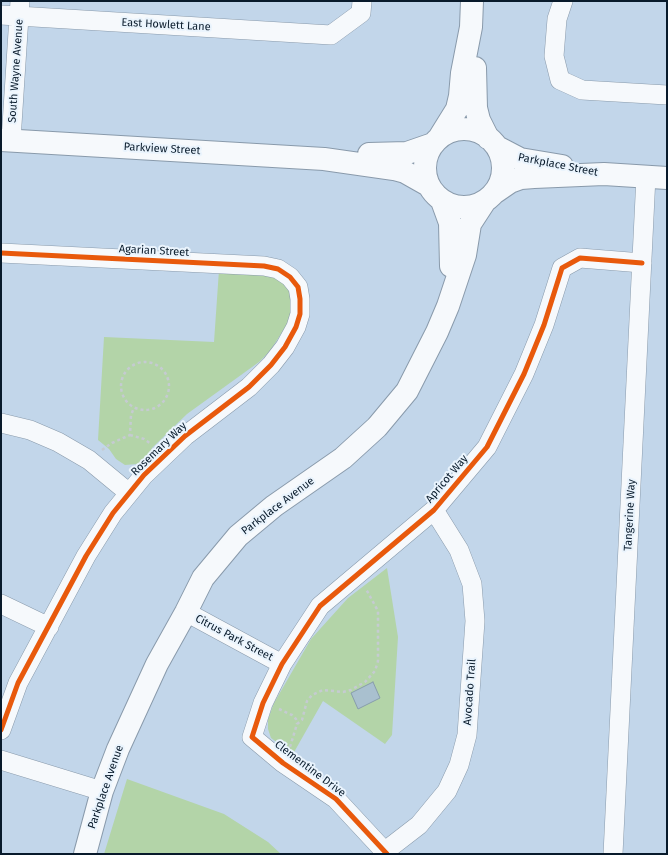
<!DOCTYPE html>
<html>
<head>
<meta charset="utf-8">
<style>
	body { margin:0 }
	#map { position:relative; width:668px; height:855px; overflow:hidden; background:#c2d6ea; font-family:"Fira Sans",sans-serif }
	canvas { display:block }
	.frame { position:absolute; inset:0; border:2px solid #081a2b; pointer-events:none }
</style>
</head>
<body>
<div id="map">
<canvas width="668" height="855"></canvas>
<div class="frame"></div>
</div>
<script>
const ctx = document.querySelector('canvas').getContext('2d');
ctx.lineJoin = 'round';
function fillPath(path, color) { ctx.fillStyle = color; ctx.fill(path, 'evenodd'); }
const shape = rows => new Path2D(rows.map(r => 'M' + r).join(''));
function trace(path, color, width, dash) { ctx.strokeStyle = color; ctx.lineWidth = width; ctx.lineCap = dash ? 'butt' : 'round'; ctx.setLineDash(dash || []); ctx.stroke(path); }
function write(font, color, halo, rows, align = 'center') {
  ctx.font = font + ' "Fira Sans",sans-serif'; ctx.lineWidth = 4; ctx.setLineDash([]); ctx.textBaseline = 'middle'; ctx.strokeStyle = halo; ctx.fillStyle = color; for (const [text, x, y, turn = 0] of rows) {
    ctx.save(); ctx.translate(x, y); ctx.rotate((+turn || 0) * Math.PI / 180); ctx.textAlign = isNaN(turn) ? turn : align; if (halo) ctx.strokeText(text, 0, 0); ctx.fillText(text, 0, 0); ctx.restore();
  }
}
fillPath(shape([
	[219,270,274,275,292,288,293,315,270,351,259,362,187,414,152,448,147,459,137,464,125,465,116,459,109,449,98,440,104,337,214,342],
	[387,568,398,637,392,735,385,744,323,701,293,754,271,738,268,729,268,719,274,703,311,639,348,598],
	[127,779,224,814,268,842,281,854,104,854]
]), '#b3d4a8');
const building = shape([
	[373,682,380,698,358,709,351,693,373,682]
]);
fillPath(building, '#a9c0cf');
trace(building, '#889dac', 1);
const minor = shape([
	[563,1,557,19,554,56,560,80,582,90,667,95],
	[1,15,331,35,361,13,362,1],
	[11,140,20,1],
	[1,253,264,266,278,269,290,277,298,287,300,299,300,314,296,327,285,347,271,365,249,387,185,436,144,475,113,513,86,556,18,683,1,730],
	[1,423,30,430,58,442,89,460,129,493],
	[1,604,49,627],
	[186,612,282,664],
	[1,760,102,791],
	[384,852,419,825,447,791,459,765,467,735,475,621,472,584,459,550,434,510],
	[387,854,336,799,283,763,252,737,263,703,282,664,320,606,434,510,487,447,524,374,544,325,562,268,580,258,642,263],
	[613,854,646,176]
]);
const tertiary = shape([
	[475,68,476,108,479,120,488,138],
	'425 168a39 39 0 1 1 78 0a39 39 0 1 1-78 0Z',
	[439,138,457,109,460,96,462,73,471,27,472,1],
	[1,140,324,159,394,169,405,172,428,185],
	[497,147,520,159,562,166],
	[369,154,407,153,433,144],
	[494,193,510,182,521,178,534,177,604,174,667,178],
	[442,201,450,223,451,266],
	[85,854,102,791,118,749,157,664,186,612,203,578,238,536,274,506,343,458,377,427,407,391,437,332,448,306,465,255,470,224,485,201]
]);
trace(minor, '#899aab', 20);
trace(tertiary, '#899aab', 24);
trace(shape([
	'121 386a24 24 0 1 1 48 0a24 24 0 1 1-48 0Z',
	[130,435,144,439,151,444],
	[102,450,112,443,130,435,131,415,134,408],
	[279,709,292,715,296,719,297,724],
	[290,747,297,724,302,720,307,701,312,695,323,690,343,692,351,690,365,682,375,671,378,661,378,611,366,589]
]), '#c5cbd1', 2.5, [3, 3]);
trace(minor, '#f6f9fc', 19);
trace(tertiary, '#f6f9fc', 22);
trace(shape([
	[1,253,264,266,278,269,290,277,298,287,300,299,300,314,296,327,285,347,271,365,249,387,185,436,144,475,113,513,86,556,18,683,1,730],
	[387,854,336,799,283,763,252,737,263,703,282,664,320,606,434,510,487,447,524,374,544,325,562,268,580,258,642,263]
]), '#e8590c', 5);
write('11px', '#081a2b', '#eaf4fd', [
	["East Howlett Lane",166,25,3],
	["South Wayne Avenue",16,71,-86],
	["Parkview Street",162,149,3],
	["Parkplace Street",558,165,11],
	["Agarian Street",154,251,3],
	["Rosemary Way",159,449,-44],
	["Apricot Way",447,479,-50],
	["Parkplace Avenue",278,506,-37],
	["Tangerine Way",630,515,-87],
	["Citrus Park Street",234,638,28],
	["Avocado Trail",470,692,-86],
	["Clementine Drive",310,769,37],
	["Parkplace Avenue",106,787,-71]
]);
</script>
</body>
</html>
